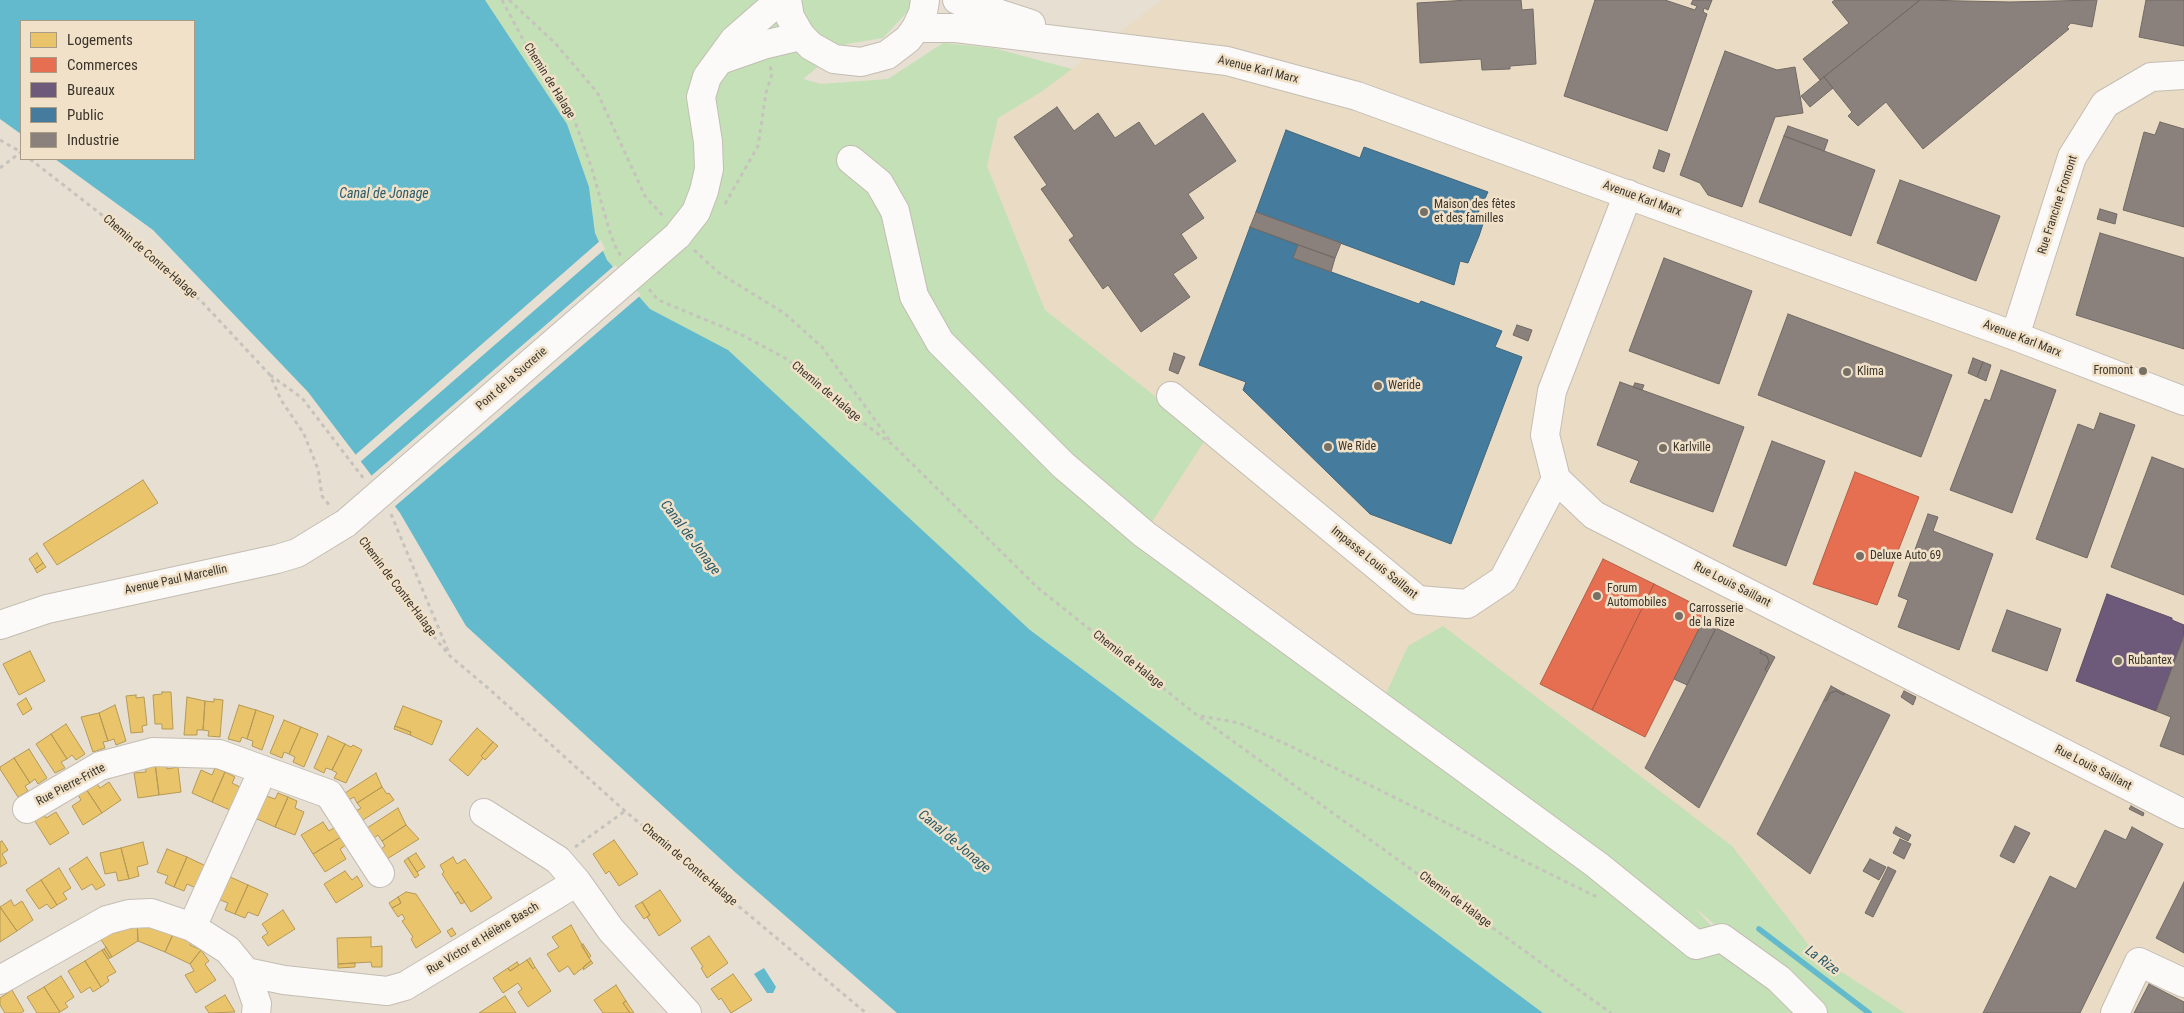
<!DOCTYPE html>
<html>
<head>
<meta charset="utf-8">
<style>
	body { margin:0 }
	#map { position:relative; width:2184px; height:1013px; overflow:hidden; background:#e7dfd1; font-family:"Roboto Condensed",sans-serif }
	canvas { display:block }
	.legend { position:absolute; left:20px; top:20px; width:175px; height:140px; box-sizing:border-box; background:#f0e1c8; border:1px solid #a89c89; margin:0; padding:6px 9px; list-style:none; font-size:15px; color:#3b352b }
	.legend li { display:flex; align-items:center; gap:10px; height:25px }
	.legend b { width:25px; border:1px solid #a89c89 }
</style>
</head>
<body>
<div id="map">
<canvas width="2184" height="1013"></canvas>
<ul class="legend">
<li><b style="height:14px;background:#e9c46a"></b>Logements</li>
<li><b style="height:14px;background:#e76f51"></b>Commerces</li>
<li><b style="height:14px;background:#6d597a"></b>Bureaux</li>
<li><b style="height:14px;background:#457b9d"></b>Public</li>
<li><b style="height:14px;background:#8a817c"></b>Industrie</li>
</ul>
</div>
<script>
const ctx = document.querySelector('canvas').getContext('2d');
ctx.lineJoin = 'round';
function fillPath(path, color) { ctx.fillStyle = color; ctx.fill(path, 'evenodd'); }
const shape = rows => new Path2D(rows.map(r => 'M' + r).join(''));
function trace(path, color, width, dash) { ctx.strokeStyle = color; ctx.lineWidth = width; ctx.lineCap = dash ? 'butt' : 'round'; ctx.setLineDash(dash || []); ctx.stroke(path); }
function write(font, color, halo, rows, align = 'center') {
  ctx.font = font + ' "Roboto Condensed",sans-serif'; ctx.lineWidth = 5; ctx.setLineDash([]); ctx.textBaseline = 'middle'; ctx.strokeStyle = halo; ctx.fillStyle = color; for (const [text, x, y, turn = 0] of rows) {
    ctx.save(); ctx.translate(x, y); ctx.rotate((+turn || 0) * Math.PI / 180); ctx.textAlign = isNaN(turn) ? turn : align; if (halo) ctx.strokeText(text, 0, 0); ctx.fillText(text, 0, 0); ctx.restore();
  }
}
fillPath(shape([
	[1162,0,2184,0,2184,1013,1905,1013,1498,751,1408,646,1378,712,1142,537,1175,414,1045,310,987,166,998,118,1041,92]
]), '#eadbc4');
fillPath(shape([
	[485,0,923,0,909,10,883,38,846,44,803,79,821,84,888,79,943,43,993,48,1072,69,1041,92,998,118,987,166,1045,310,1207,437,1144,534,1378,711,1408,646,1443,626,1732,846,1817,956,1905,1013,1543,1013,1030,630,728,351,650,309,607,260,595,233,589,187,567,124],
	[1694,907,1771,972,1722,938]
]), '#c3e0b6');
fillPath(shape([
	[0,0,485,0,567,124,589,187,595,233,607,260,650,309,728,350,1030,630,1543,1013,897,1013,736,873,466,626,400,513,308,392,153,230,55,159,194,159,194,21,21,21,21,134,0,119],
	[764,968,776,987,773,993,767,993,754,974]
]), '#63bacc');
fillPath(shape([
	[601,240,605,249,359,463,354,456],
	[615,265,641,295,393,508,370,477]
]), '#e7dfd1');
const homes = shape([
	[143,480,158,503,57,565,43,544,143,480],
	[37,553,43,563,35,569,29,559,37,553],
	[43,563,46,567,37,573,35,569,43,563],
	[30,651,45,681,19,695,3,664,30,651],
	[162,692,171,692,173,729,162,729,162,724,155,724,153,695,162,694,162,692],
	[136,695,136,698,144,697,147,725,142,726,143,732,131,733,126,696,136,695],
	[187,697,205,701,203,730,197,730,197,735,184,735,187,697],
	[26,698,32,709,23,715,17,704,26,698],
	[214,699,223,700,220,737,208,736,209,731,203,730,205,701,214,702,214,699],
	[115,705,126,741,116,745,114,739,108,741,99,713,115,705],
	[239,705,256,710,247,739,242,737,240,742,228,739,239,705],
	[403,706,442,721,432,745,410,735,411,732,395,726,403,706],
	[256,710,274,716,262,750,252,746,253,741,247,739,256,710],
	[99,713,108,741,103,742,105,748,93,752,81,717,99,713],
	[284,720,301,727,289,754,284,752,282,758,270,753,284,720],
	[66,724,85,754,76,760,72,755,67,759,51,734,66,724],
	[395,726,411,732,410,735,394,729,395,726],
	[301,727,318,734,304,767,293,762,295,757,289,754,301,727],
	[477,728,493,742,481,756,483,758,468,776,449,760,477,728],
	[51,734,67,759,61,762,65,768,55,773,36,744,51,734],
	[328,736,345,744,332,770,326,768,324,773,314,768,328,736],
	[493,742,498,746,485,760,481,756,493,742],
	[345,744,351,747,353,745,362,750,346,783,334,778,337,773,332,770,345,744],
	[29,749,47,778,38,784,35,779,30,783,14,758,29,749],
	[14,758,30,783,25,786,28,791,18,797,0,769,0,767,14,758],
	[166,762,167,769,178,767,181,792,159,795,155,763,166,762],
	[155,763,159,795,138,798,134,773,146,772,145,764,155,763],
	[215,768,225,772,212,802,192,793,201,770,212,775,215,768],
	[225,772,235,777,232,783,242,788,232,811,212,802,225,772],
	[376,773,382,787,357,803,354,797,349,800,345,793,376,773],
	[94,780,100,788,109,782,121,800,102,813,84,786,94,780],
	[84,786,102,813,83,825,72,806,81,800,76,791,84,786],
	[382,787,387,794,389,793,394,800,363,820,356,811,361,808,357,803,382,787],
	[278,793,288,797,275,827,255,818,264,795,275,799,278,793],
	[288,797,297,801,295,808,304,812,295,835,275,827,288,797],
	[398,808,406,825,382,841,378,835,374,838,367,828,398,808],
	[42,812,46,818,56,812,69,833,50,845,33,818,42,812],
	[323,822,329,831,335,827,341,837,313,854,301,835,323,822],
	[406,825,419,839,387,859,381,849,385,846,382,841,406,825],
	[341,837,346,845,340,849,346,859,325,872,313,854,341,837],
	[614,840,638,874,619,886,609,871,606,874,593,854,614,840],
	[2,841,8,850,2,854,7,863,0,867,0,842,2,841],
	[143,842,148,864,137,867,139,876,129,879,121,848,143,842],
	[121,848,129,879,118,881,116,872,105,874,100,853,121,848],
	[167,849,187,857,174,887,165,883,168,876,157,872,167,849],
	[416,853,425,867,417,872,408,858,416,853],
	[87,857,105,885,96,890,92,884,82,890,69,869,87,857],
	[187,857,208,867,198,889,187,884,184,891,174,887,187,857],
	[453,857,457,864,465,859,492,898,471,912,458,892,455,894,442,874,444,872,440,865,453,857],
	[408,858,419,875,415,878,404,861,408,858],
	[59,868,71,888,63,893,67,899,57,905,41,880,59,868],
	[345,871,352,880,357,876,363,886,336,903,324,884,345,871],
	[228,876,248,885,235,914,225,910,228,903,218,899,228,876],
	[41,880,57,905,51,909,47,904,39,909,26,890,41,880],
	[248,885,268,894,258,916,248,912,245,918,235,914,248,885],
	[660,890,681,921,659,936,647,917,650,915,642,902,660,890],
	[406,892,416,894,441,932,416,948,411,939,413,937,402,921,405,919,402,914,398,917,392,908,401,903,398,897,406,892],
	[458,892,465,902,461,904,455,894,458,892],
	[398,897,401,903,392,908,389,903,398,897],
	[11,900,14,906,22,901,33,920,17,931,0,907,11,900],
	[642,902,650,915,644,919,635,906,642,902],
	[0,907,17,931,0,942,0,907],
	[283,910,295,929,268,946,262,937,268,933,262,924,283,910],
	[137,920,138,941,112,957,100,938,114,929,117,933,137,920],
	[137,920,174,932,165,952,138,941,137,920],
	[571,925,591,961,574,975,568,966,559,972,547,954,559,947,552,937,571,925],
	[452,928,456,934,451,937,447,931,452,928],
	[174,932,192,939,190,945,201,950,190,964,165,952,174,932],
	[709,936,728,963,707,978,701,968,703,967,691,948,709,936],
	[371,937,371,947,382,946,382,967,372,967,371,962,338,964,337,938,371,937],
	[583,944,591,956,589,958,581,945,583,944],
	[106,947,112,957,110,958,104,949,106,947],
	[104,949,110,958,108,959,102,950,104,949],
	[102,950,116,972,107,977,109,981,101,987,85,961,102,950],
	[201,950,209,961,205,964,216,980,196,993,185,975,194,971,190,964,201,950],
	[530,958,535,967,533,969,527,960,530,958],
	[527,960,533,969,535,967,551,991,528,1007,518,992,522,989,518,983,503,993,493,978,508,968,510,971,527,960],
	[85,961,101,987,93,992,90,987,81,993,68,971,85,961],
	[591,961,593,963,583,970,584,966,591,961],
	[517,962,519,965,510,971,508,968,517,962],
	[355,963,355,967,338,968,338,964,355,963],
	[733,974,752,1000,731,1013,721,998,719,1000,711,989,733,974],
	[61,976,74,997,65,1003,68,1007,60,1012,44,987,61,976],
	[616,985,626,1001,623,1003,630,1013,603,1013,594,1000,616,985],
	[44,987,60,1012,58,1013,37,1013,27,997,44,987],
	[12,990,24,1011,21,1013,5,1013,0,1005,0,998,12,990],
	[225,995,235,1012,209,1013,205,1007,225,995],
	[505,996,516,1013,479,1013,505,996],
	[626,1001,634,1013,630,1013,623,1003,626,1001]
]);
fillPath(homes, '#e9c46a');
trace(homes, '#b59957', 1);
const shops = shape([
	[1855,472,1919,497,1877,605,1813,584,1855,472],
	[1603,559,1654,584,1592,710,1540,684,1603,559],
	[1654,584,1708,611,1645,737,1592,710,1654,584]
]);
fillPath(shops, '#e76f51');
trace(shops, '#b35e46', 1);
const offices = shape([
	[2107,594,2172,618,2172,620,2184,625,2184,636,2156,711,2076,681,2107,594]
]);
fillPath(offices, '#6d597a');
trace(offices, '#5e4e62', 1);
const public = shape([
	[1286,130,1360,158,1364,147,1488,192,1477,215,1485,218,1479,236,1468,263,1460,261,1454,285,1256,212,1286,130],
	[1250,227,1298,245,1293,258,1419,304,1421,301,1502,331,1495,347,1522,357,1451,544,1370,514,1243,390,1246,382,1199,365,1250,227]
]);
fillPath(public, '#457b9d');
trace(public, '#42667b', 1);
const industry = shape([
	[1468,0,1521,0,1522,10,1533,9,1536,64,1510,66,1510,69,1482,70,1481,59,1420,63,1417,3,1468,0],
	[1595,0,1665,0,1695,10,1697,6,1691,4,1693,0,1712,0,1708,10,1704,8,1703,12,1707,14,1667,131,1564,96,1595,0],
	[1835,0,1920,0,1820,80,1803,59,1849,23,1832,2,1835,0],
	[1920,0,2010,2,2097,0,2092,27,2071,23,2067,27,2069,29,1923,149,1886,102,1858,126,1848,116,1852,112,1824,77,1920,0],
	[2146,0,2184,0,2184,46,2139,37,2146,0],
	[1725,51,1777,70,1795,67,1803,113,1775,117,1742,207,1708,195,1700,183,1680,175,1725,51],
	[1824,77,1833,88,1810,107,1801,96,1824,77],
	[1057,107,1074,131,1098,113,1115,138,1139,122,1155,146,1203,113,1236,161,1188,194,1204,218,1181,234,1197,258,1173,274,1190,297,1141,332,1108,285,1103,289,1069,240,1074,236,1041,189,1047,185,1014,137,1057,107],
	[2160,122,2184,129,2184,227,2123,210,2144,132,2155,135,2160,122],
	[1788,126,1828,140,1824,151,1784,136,1788,126],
	[1784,136,1875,170,1851,236,1759,202,1784,136],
	[1659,150,1670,154,1664,172,1653,168,1659,150],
	[1900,180,2000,216,1976,281,1877,243,1900,180],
	[2100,209,2117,214,2115,224,2097,219,2100,209],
	[1256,212,1341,243,1335,258,1250,227,1256,212],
	[2100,233,2184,258,2184,349,2076,315,2100,233],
	[1298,245,1335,258,1331,272,1293,258,1298,245],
	[1664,258,1752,291,1719,384,1629,351,1664,258],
	[1788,314,1952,375,1921,457,1758,395,1788,314],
	[1517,325,1532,330,1528,341,1513,335,1517,325],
	[1174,353,1185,357,1178,374,1169,370,1174,353],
	[1973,358,1983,362,1977,377,1968,373,1973,358],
	[1983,362,1991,365,1986,381,1977,377,1983,362],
	[2001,370,2056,390,2012,513,1950,490,1985,399,1990,401,2001,370],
	[1620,382,1744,427,1713,512,1630,482,1639,461,1597,445,1620,382],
	[1635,383,1644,385,1642,390,1633,387,1635,383],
	[2100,413,2135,425,2087,558,2036,539,2078,424,2094,430,2100,413],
	[1772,441,1825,461,1786,566,1733,546,1772,441],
	[2152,457,2184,469,2184,595,2111,567,2152,457],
	[1928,514,1938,517,1933,531,1993,554,1959,650,1898,627,1908,600,1898,596,1928,514],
	[2007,610,2061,629,2047,671,1992,651,2007,610],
	[1703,621,1716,628,1687,685,1674,679,1703,621],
	[1716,628,1761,650,1760,653,1767,656,1769,662,1765,670,1767,672,1699,808,1645,768,1716,628],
	[2184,636,2184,755,2160,746,2171,717,2156,711,2184,636],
	[1761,650,1775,657,1767,672,1765,670,1769,662,1767,656,1760,653,1761,650],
	[1831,686,1844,693,1844,695,1836,691,1830,693,1826,701,1824,700,1831,686],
	[1836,691,1844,695,1844,693,1890,715,1810,874,1757,834,1824,700,1826,701,1830,693,1836,691],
	[1904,691,1916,697,1913,705,1901,697,1904,691],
	[2131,806,2144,813,2143,816,2129,809,2131,806],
	[2015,826,2030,833,2014,863,2000,856,2015,826],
	[1896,827,1911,835,1908,841,1893,833,1896,827],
	[2132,827,2163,844,2080,1013,1983,1013,2050,876,2076,889,2105,830,2126,840,2132,827],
	[1900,839,1911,844,1904,859,1893,853,1900,839],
	[1870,859,1886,867,1879,880,1863,871,1870,859],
	[1888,867,1896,871,1873,917,1865,913,1888,867],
	[2184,882,2184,953,2156,938,2184,882],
	[2149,984,2184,1002,2184,1013,2134,1013,2149,984]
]);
fillPath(industry, '#8a817c');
trace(industry, '#726a64', 1);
trace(shape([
	[1759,929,1869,1013]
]), '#63bacc', 5.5);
const minor = shape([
	[957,0,1031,24],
	[916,28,956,28,1227,61,1357,96,2015,336,2184,401],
	[720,60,763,45,801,36],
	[851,160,879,183,895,211,914,296,940,342,1063,465,1144,534,1597,865,1696,945,1722,938,1779,979,1813,1013],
	[1628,194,1552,391,1545,435,1556,479,1594,515,2184,814],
	[677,236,696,212,704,191,709,169,708,142,701,97,707,77,734,40,780,0],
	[2015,336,2072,157,2105,104,2151,77,2184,75],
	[1171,396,1418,600,1467,604,1503,580,1556,479],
	[0,625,47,609,277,559,297,553,346,523],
	[27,809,100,766,153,752,219,754,329,794,380,873],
	[484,813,558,860,577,882,611,930,687,1013],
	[192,927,263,770],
	[246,972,284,980,387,991,405,986,577,882],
	[0,980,107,920,129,914,151,913,192,927,228,950,246,972,257,1004,256,1013],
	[2115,1013,2139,962,2184,983]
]);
const major = shape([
	[787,0,790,17,801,36,811,46,834,59,861,62,887,55,908,39,916,28,923,13,925,0]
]);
trace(minor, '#c4bdb3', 30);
trace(major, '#c4bdb3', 30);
trace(shape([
	[502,0,527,47,573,116,591,166,611,236,617,250,621,256],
	[509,0,555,43,597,92,645,196,663,216],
	[0,140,21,152],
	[30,159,138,243,202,302,270,375,281,400,304,434,318,469,322,496,330,506],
	[0,168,21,152],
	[725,204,758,146,766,93,772,74,770,66],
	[694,250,719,273,784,313,822,347,891,442],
	[649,289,658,300,740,334,785,358,815,381,850,413,893,445,1038,588,1198,716,1611,1013],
	[270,375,302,398,364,479],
	[391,514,449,653],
	[362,540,387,572,414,613,450,656,488,688,625,811,866,1013],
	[1201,716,1239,723,1284,743,1597,897],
	[575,847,625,811]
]), '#c6c3bd', 3, [4, 4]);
trace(minor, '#fbfaf8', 28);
trace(major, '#fbfaf8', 28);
const minorBridge = shape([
	[346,523,677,236]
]);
trace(minorBridge, '#c4bdb3', 30, []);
trace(minorBridge, '#fbfaf8', 28);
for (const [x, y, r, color] of [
	[1424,212,5,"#777065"],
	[2143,371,5,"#777065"],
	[1847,372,5,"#777065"],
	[1378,386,5,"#777065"],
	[1328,447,5,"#777065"],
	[1663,448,5,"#777065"],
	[1860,556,5,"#777065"],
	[1597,596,5,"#777065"],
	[1679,616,5,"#777065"],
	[2118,661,5,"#777065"]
]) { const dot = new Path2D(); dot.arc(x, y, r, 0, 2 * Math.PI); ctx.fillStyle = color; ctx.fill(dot); trace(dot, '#f0e1c8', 2); }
write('12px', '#3b352b', '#f0e1c8', [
	["Avenue Karl Marx",1258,70,14],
	["Chemin de Halage",549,81,58],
	["Avenue Karl Marx",1642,199,20],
	["Rue Francine Fromont",2058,205,-72],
	["Chemin de Contre-Halage",150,257,41],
	["Avenue Karl Marx",2022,339,21],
	["Pont de la Sucrerie",512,379,-41],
	["Chemin de Halage",826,392,40],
	["Impasse Louis Saillant",1374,563,39],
	["Avenue Paul Marcellin",176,580,-12],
	["Rue Louis Saillant",1732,585,27],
	["Chemin de Contre-Halage",397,587,53],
	["Chemin de Halage",1128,660,38],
	["Rue Louis Saillant",2093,768,27],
	["Rue Pierre-Fritte",71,785,-28],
	["Chemin de Contre-Halage",689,865,40],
	["Chemin de Halage",1455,900,36],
	["Rue Victor et Hélène Basch",483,939,-31]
]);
write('12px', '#3b352b', '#f0e1c8', [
	["Maison des fêtes",1434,205],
	["et des familles",1434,219],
	["Fromont",2133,371,"right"],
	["Klima",1857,372],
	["Weride",1388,386],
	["We Ride",1338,447],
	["Karlville",1673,448],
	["Deluxe Auto 69",1870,556],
	["Forum",1607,589],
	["Automobiles",1607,603],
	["Carrosserie",1689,609],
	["de la Rize",1689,623],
	["Rubantex",2128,661]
], 'left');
write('italic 14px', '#2a5b69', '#f0e1c8', [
	["Canal de Jonage",384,194],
	["Canal de Jonage",690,538,53],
	["Canal de Jonage",954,842,40],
	["La Rize",1822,961,37]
]);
</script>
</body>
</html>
